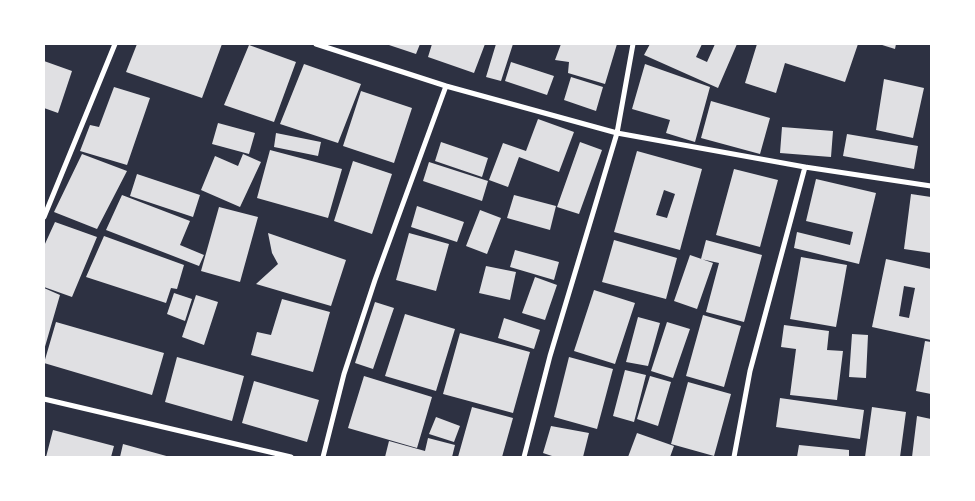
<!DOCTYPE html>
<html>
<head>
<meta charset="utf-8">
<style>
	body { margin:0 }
	#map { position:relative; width:975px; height:501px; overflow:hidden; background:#2d3142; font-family:Poppins,sans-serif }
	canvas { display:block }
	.frame { position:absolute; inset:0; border:45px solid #fff; pointer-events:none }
</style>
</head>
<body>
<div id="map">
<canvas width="975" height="501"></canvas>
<div class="frame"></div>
</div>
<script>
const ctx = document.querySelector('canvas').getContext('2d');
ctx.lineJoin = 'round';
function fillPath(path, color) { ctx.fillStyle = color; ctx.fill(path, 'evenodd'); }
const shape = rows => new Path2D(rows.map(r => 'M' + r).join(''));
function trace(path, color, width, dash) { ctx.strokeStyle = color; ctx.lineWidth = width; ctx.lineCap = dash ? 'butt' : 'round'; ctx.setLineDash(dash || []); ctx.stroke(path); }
fillPath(shape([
	[137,44,222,44,202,98,126,72],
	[386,44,420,44,416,54],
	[432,44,485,44,474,73,428,57],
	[496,44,513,44,501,81,486,77],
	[561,44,617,44,605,84,568,73,569,62,555,60],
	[650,44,702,44,696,57,707,62,715,44,737,44,718,88,644,55],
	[757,44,858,44,845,82,785,63,776,93,745,83],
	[879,44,896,44,895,49],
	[249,45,296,62,274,122,224,105],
	[44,61,72,71,58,113,44,108],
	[511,62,554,76,547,95,505,81],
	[304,64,361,84,338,143,280,124],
	[645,64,710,87,695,142,666,133,670,120,632,109],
	[571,77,603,87,596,111,564,100],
	[884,79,924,88,913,138,876,130],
	[114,87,150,98,127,165,80,151,90,125,99,127],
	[361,91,412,108,394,163,343,146],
	[711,101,770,118,760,154,701,138],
	[538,119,574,132,559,172,519,157,508,187,489,180,503,143,526,151],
	[218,123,255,133,249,154,212,144],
	[782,127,833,131,831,157,780,153],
	[276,133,321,142,318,156,274,147],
	[847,134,918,146,914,169,843,156],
	[441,142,488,158,482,177,435,161],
	[580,142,602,150,579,214,557,207],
	[270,150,342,169,328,218,257,198],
	[637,151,702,169,680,250,614,232],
	[664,190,675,194,667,218,656,215],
	[82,154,127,171,97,229,54,212],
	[243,154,261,162,240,207,201,190,215,156,238,166],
	[353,161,392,174,372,234,334,221],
	[429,162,488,181,482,201,423,181],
	[734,169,778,180,760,247,716,235],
	[137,174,200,195,193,217,130,196],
	[816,179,876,193,859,264,794,248,797,232,850,245,853,232,806,221],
	[911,194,931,197,931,253,904,249],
	[122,195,190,221,180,245,204,255,199,266,106,230],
	[514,195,556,206,550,230,507,218],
	[417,206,464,222,457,242,411,227],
	[219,207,258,217,240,282,201,271],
	[480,210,501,218,487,254,466,246],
	[55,222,97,237,72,297,44,287,44,246],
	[268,233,346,260,331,306,256,284,278,264,272,253],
	[409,233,449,244,436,291,396,280],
	[104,236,184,265,177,289,171,288,166,303,86,277],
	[614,240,677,258,666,299,602,282],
	[706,240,762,255,744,322,706,312,719,263,701,259],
	[515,250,559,262,554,280,510,267],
	[690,255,713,263,697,309,674,301],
	[801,257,847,265,836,327,790,319],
	[886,259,931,269,931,340,872,327],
	[904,286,915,288,909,318,899,316],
	[486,266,516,272,510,300,479,293],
	[535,277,557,285,545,320,522,313],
	[44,288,60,295,44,350],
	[594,290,635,303,615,364,574,351],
	[174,293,192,299,185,321,167,314],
	[196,295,218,302,204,345,182,337],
	[282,299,330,312,313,372,251,355,257,332,271,335],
	[375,302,394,308,373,369,355,363],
	[405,314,455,329,436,391,385,376],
	[703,315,741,326,724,387,686,376],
	[638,317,660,323,648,366,626,362],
	[504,318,540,330,534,349,498,338],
	[56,322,164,353,152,395,44,363],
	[667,322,690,329,673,378,651,371],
	[784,325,829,331,827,350,843,351,837,400,790,395,796,349,781,347],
	[460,333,530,352,513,413,443,394],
	[852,334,868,335,866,378,849,377],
	[925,341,931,342,931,394,916,391],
	[177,357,244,376,232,421,165,402],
	[569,357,613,369,597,429,554,417],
	[625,370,646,375,634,422,613,416],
	[364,376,432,397,417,448,348,428],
	[650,376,671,382,658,426,637,419],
	[254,381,319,400,307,442,242,423],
	[688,382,731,394,714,456,671,444],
	[780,398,864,410,860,439,776,427],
	[472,407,513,418,502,457,458,457],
	[872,407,906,412,900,457,865,457],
	[917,416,931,419,931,457,912,457],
	[436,417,460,426,454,442,429,434],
	[551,426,589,433,583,457,555,457,543,453],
	[53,430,114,446,111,457,46,457],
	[637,433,674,446,670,457,628,457],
	[428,438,455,445,452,457,385,457,389,441,425,451],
	[123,444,170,457,120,457],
	[799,445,849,450,849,457,797,457]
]), '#e0e0e3');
trace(shape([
	[316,44,446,86,617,133,805,167,931,186],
	[44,217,115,44],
	[44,399,291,457],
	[323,457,344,374,375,280,446,86],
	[524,457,550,356,617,133,633,44],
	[734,457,750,371,805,167]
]), '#fff', 5);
</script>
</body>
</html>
